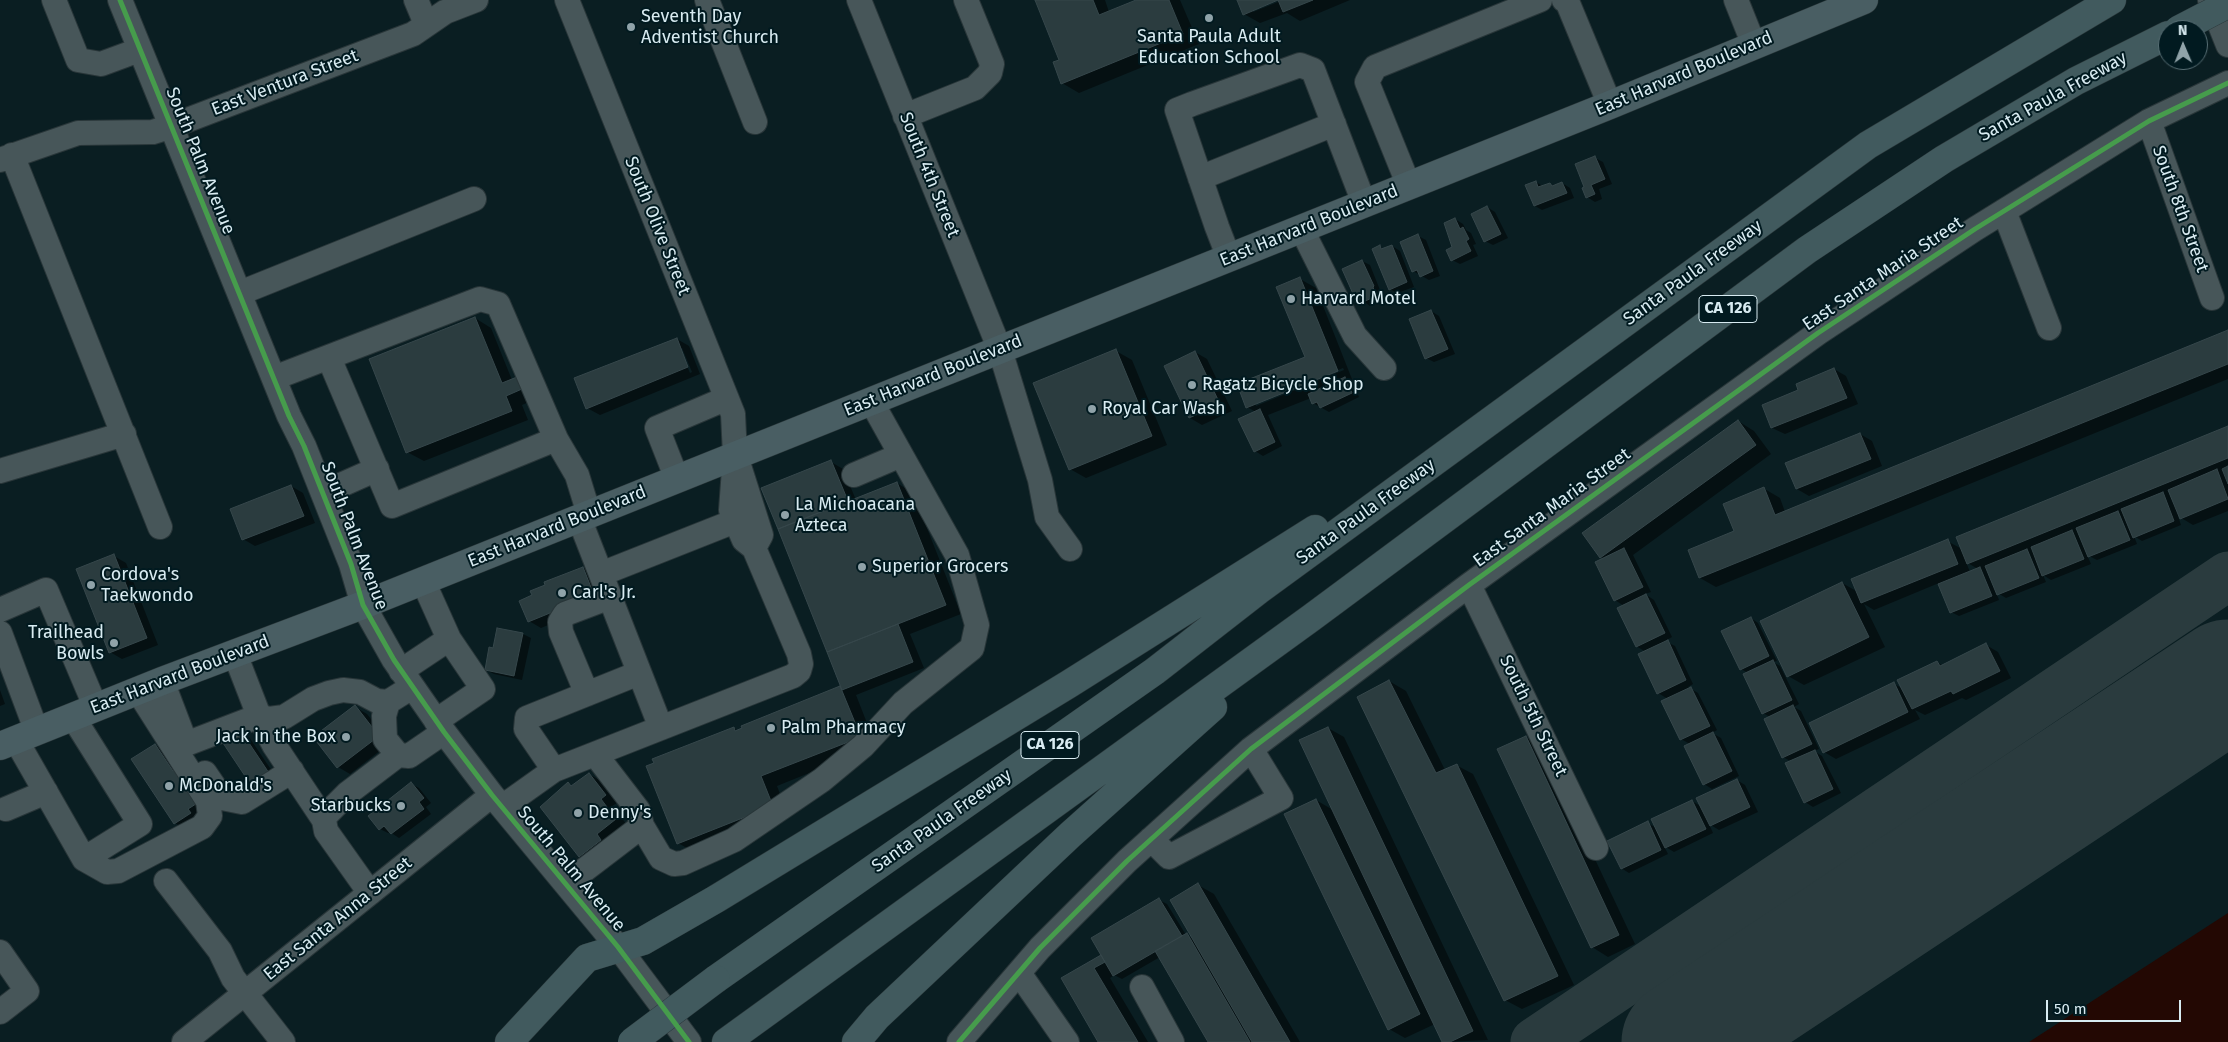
<!DOCTYPE html>
<html>
<head>
<meta charset="utf-8">
<style>
	body { margin:0 }
	#map { position:relative; width:2228px; height:1042px; overflow:hidden; background:#0a1e22; font-family:"Fira Sans",sans-serif }
	canvas { display:block }
	.north { position:absolute; left:2158px; top:20px; width:50px; height:50px; box-sizing:border-box; background:#011a20; border:1px solid #576e74; border-radius:50%; rotate:359deg; font-size:14px; font-weight:700; line-height:20px; text-align:center; color:#d8ebf1 }
	.north::after { content:''; display:block; margin:auto; width:18px; height:22px; background:#90a3a9; clip-path:polygon(50% 0,100% 100%,50% 72%,0 100%) }
	.scale { position:absolute; left:2046px; top:1000px; width:135px; height:22px; box-sizing:border-box; border:2px solid #d8ebf1; border-top:0; padding-left:6px; font-size:15px; line-height:18px; white-space:nowrap; color:#d8ebf1; -webkit-text-stroke:4px #011a20; paint-order:stroke }
</style>
</head>
<body>
<div id="map">
<canvas width="2228" height="1042"></canvas>
<div class="north">N</div>
<div class="scale">50 m</div>
</div>
<script>
const ctx = document.querySelector('canvas').getContext('2d');
ctx.lineJoin = 'round';
function fillPath(path, color) { ctx.fillStyle = color; ctx.fill(path, 'evenodd'); }
const poly = rows => new Path2D(rows.map(r => 'M' + r).join(''));
function trace(path, color, width, dash) { ctx.strokeStyle = color; ctx.lineWidth = width; ctx.lineCap = dash ? 'butt' : 'round'; ctx.setLineDash(dash || []); ctx.stroke(path); }
function drawText(font, color, halo, rows, align = 'center') {
  ctx.font = font + ' "Fira Sans",sans-serif'; ctx.lineWidth = 4; ctx.setLineDash([]); ctx.textBaseline = 'middle'; ctx.strokeStyle = halo; ctx.fillStyle = color; for (const [text, x, y, turn = 0] of rows) {
    ctx.save(); ctx.translate(x, y); ctx.rotate((+turn || 0) * Math.PI / 180); ctx.textAlign = isNaN(turn) ? turn : align; if (halo) ctx.strokeText(text, 0, 0); ctx.fillText(text, 0, 0); ctx.restore();
  }
}
fillPath(poly([
	[2228,913,2228,1042,2029,1042]
]), '#230803');
fillPath(poly([
	[1036,0,1105,0,1109,12,1139,0,1180,0,1199,44,1079,93,1062,83,1054,63,1061,60],
	[1238,0,1276,0,1253,9,1253,12,1283,0,1350,0,1300,21,1287,13,1260,23,1244,14],
	[1595,158,1603,162,1612,184,1599,189,1602,199,1595,202,1587,197,1586,187],
	[1536,182,1544,187,1562,183,1570,188,1574,198,1542,210,1535,206],
	[1487,207,1495,212,1508,238,1493,245,1485,241],
	[1455,219,1463,224,1466,230,1471,233,1476,244,1473,245,1478,256,1460,264,1452,260,1453,247,1448,236,1450,235],
	[1418,236,1426,240,1440,276,1429,280,1413,271],
	[1392,246,1400,251,1414,287,1397,293,1390,289,1380,247,1384,249],
	[1362,261,1370,265,1384,300,1370,306,1355,295],
	[1300,279,1316,288,1359,397,1329,412,1313,403,1311,398,1268,415,1282,446,1263,456,1255,451,1256,412,1247,407,1306,358],
	[1343,368,1344,370,1256,406,1256,403],
	[1431,311,1439,316,1455,354,1434,362,1426,358],
	[475,318,491,328,512,380,538,398,522,405,528,420,424,461,407,452],
	[2228,332,2228,379,1716,587,1700,578,1689,550,1736,532,1763,488,1780,498,1785,512],
	[677,339,689,346,700,374,600,415,587,408],
	[679,348,682,348,692,372,690,373],
	[1116,351,1132,360,1167,445,1086,478,1070,469],
	[1195,352,1207,359,1232,411,1202,425,1190,418,1166,366],
	[1834,369,1846,376,1858,404,1785,434,1772,428,1763,405,1800,390],
	[1738,421,1754,431,1771,454,1633,555,1651,592,1645,594,1654,600,1672,637,1665,641,1675,646,1693,684,1688,687,1698,693,1717,730,1712,733,1721,738,1739,776,1712,789,1704,784,1690,744,1681,739,1668,699,1658,693,1646,652,1636,646,1624,606,1615,600,1604,559,1601,557],
	[2228,428,2228,511,2193,525,2178,516,2181,525,2142,541,2134,536,2137,544,2097,560,2087,555,2091,564,2051,580,2043,575,2046,582,2006,598,1996,592,1999,600,1959,616,1951,612,1939,583,1874,610,1864,604,1885,647,1804,685,1788,676,1842,583,1858,592,1947,541,1962,549],
	[1966,562,1978,569,1970,572],
	[1860,434,1872,441,1882,466,1809,496,1797,489],
	[831,462,843,469,856,500,897,483,913,493,961,614,910,634,924,668,856,695,876,746,777,786,788,815,694,852,678,843,734,728,738,731,840,687,843,689,763,489],
	[291,486,303,493,315,523,255,546,243,539],
	[114,556,126,563,158,645,122,659,110,652],
	[583,568,595,575,606,601,541,628,529,621],
	[1751,618,1758,623,1777,661,1773,662,1780,666,1799,704,1794,707,1801,711,1819,749,1814,751,1822,756,1841,793,1813,807,1805,802,1792,762,1783,757,1770,717,1763,713,1748,673,1741,669],
	[523,634,531,638,522,680,494,674,486,670,494,650],
	[1986,645,1998,652,2011,678,1966,700,1962,698,1925,715,1915,710,1920,719,1836,759,1824,752,1894,684,1904,689,1937,662,1943,666],
	[1389,681,1406,691,1445,770,1456,765,1473,774,1574,985,1522,1009,1505,1000],
	[0,690,5,704,0,706],
	[355,707,367,714,390,743,350,774,338,767,315,738],
	[1328,728,1344,737,1488,1040,1444,1042,1435,1024,1405,1038,1389,1029,1316,800,1333,810],
	[241,733,249,737,276,777,225,744],
	[1526,737,1542,747,1635,944,1608,957,1592,947],
	[155,745,167,752,210,809,187,830,175,823],
	[589,774,601,781,617,803,612,806,628,826,591,863,579,856,568,784,573,786],
	[1737,780,1745,785,1758,812,1719,830,1709,824,1713,833,1674,852,1664,846,1668,854,1629,873,1621,868,1647,823,1657,828,1692,801,1702,807],
	[411,784,419,788,431,803,426,807,431,814,399,838,390,832,388,833,380,829],
	[1198,885,1214,894,1300,1042,1210,1042,1160,957,1122,979,1114,975,1110,978,1148,1042,1100,1042,1062,979,1103,955,1159,900,1167,904,1186,935,1194,939]
]), '#0007');
trace(poly([
	[1535,1042,2228,576]
]), '#2a3b3e', 49);
trace(poly([
	[1682,1042,2228,680]
]), '#2a3b3e', 121);
const building = poly([
	[1035,0,1093,0,1099,15,1136,0,1169,0,1183,34,1061,84,1053,62,1059,60,1035,0],
	[1237,0,1313,0,1283,12,1278,0,1243,15,1237,0],
	[1595,156,1605,179,1591,185,1595,194,1586,198,1582,188,1584,187,1575,164,1595,156],
	[1536,181,1538,187,1550,183,1552,186,1562,182,1567,193,1534,206,1525,185,1536,181],
	[1487,206,1501,234,1484,242,1471,214,1487,206],
	[1455,218,1460,229,1463,227,1469,239,1466,241,1471,251,1451,261,1446,250,1452,247,1444,223,1455,218],
	[1418,234,1433,271,1420,277,1417,270,1412,272,1400,242,1418,234],
	[1380,245,1381,249,1392,245,1407,282,1389,290,1372,249,1380,245],
	[1362,260,1374,286,1373,287,1376,296,1361,303,1357,294,1354,296,1342,269,1362,260],
	[1300,277,1338,371,1246,408,1237,384,1305,357,1276,287,1300,277],
	[1431,310,1448,349,1425,359,1409,319,1431,310],
	[475,317,502,383,517,377,522,389,506,396,512,411,406,453,369,359,475,317],
	[2228,330,2228,364,1699,578,1688,550,1734,531,1723,504,1764,487,1775,515,2228,330],
	[677,338,688,367,586,409,574,378,677,338],
	[1116,349,1152,436,1069,470,1033,383,1116,349],
	[1195,351,1220,404,1189,418,1164,366,1195,351],
	[1834,368,1847,398,1771,428,1762,405,1798,390,1796,384,1834,368],
	[1345,377,1352,393,1320,408,1317,402,1312,404,1308,394,1345,377],
	[1260,409,1275,442,1254,452,1238,419,1260,409],
	[1738,420,1756,445,1600,558,1582,533,1738,420],
	[2228,426,2228,458,1967,564,1956,537,2228,426],
	[1860,433,1871,459,1796,489,1785,463,1860,433],
	[831,460,848,501,778,529,761,488,831,460],
	[2228,466,2228,484,2222,469,2228,466],
	[2217,469,2228,499,2180,519,2168,490,2217,469],
	[897,482,946,605,827,652,778,529,897,482],
	[291,485,304,516,242,540,230,509,291,485],
	[2163,492,2174,521,2133,538,2121,509,2163,492],
	[2118,511,2130,540,2088,557,2076,528,2118,511],
	[2072,530,2084,559,2042,576,2031,547,2072,530],
	[1948,539,1958,564,1861,603,1851,579,1948,539],
	[1624,548,1643,587,1614,601,1595,562,1624,548],
	[2027,549,2039,578,1997,595,1985,566,2027,549],
	[114,554,147,638,109,653,76,569,114,554],
	[583,567,594,595,528,622,519,601,532,595,530,591,545,585,544,582,583,567],
	[1980,567,1992,596,1950,613,1938,584,1980,567],
	[1842,582,1869,637,1787,677,1760,621,1842,582],
	[1646,594,1665,633,1636,647,1617,608,1646,594],
	[1751,617,1769,656,1740,670,1721,631,1751,617],
	[898,624,913,662,842,690,827,652,898,624],
	[497,628,523,633,514,676,485,670,489,647,493,648,497,628],
	[1668,640,1686,680,1657,694,1638,654,1668,640],
	[1986,643,2000,671,1953,694,1951,691,1912,709,1897,680,1937,661,1940,666,1986,643],
	[1773,660,1792,700,1762,714,1743,674,1773,660],
	[1389,680,1436,773,1457,764,1558,976,1504,1001,1357,697,1389,680],
	[1894,682,1908,712,1823,753,1809,723,1894,682],
	[840,686,861,737,761,776,773,806,677,844,646,766,654,763,652,759,734,727,735,731,742,728,741,726,840,686],
	[1691,687,1710,726,1680,740,1661,701,1691,687],
	[355,705,379,736,337,768,313,737,355,705],
	[1793,705,1812,744,1782,758,1764,719,1793,705],
	[1328,727,1473,1031,1450,1042,1442,1042,1299,740,1328,727],
	[241,731,269,773,251,785,223,743,241,731],
	[1713,732,1732,771,1703,785,1684,746,1713,732],
	[1526,736,1619,935,1591,948,1497,749,1526,736],
	[155,744,173,771,177,768,199,802,188,809,191,813,174,824,131,759,155,744],
	[1815,750,1833,789,1804,803,1785,763,1815,750],
	[589,773,606,795,601,799,616,819,597,834,601,840,579,857,540,807,568,782,571,786,589,773],
	[1737,779,1750,807,1710,826,1696,798,1737,779],
	[411,782,424,798,419,802,424,809,391,834,384,826,379,830,368,816,411,782],
	[1316,799,1420,1014,1388,1030,1284,814,1316,799],
	[1692,800,1706,829,1665,848,1651,819,1692,800],
	[1648,821,1661,850,1621,869,1607,841,1648,821],
	[1198,883,1290,1042,1252,1042,1170,900,1198,883],
	[1159,898,1182,936,1113,976,1091,938,1159,898],
	[1187,933,1250,1042,1208,1042,1155,951,1187,933],
	[1101,955,1105,962,1094,968,1138,1042,1098,1042,1061,978,1101,955]
]);
fillPath(building, '#2b3c3f');
trace(building, '#36474b', 1);
const minor = poly([
	[54,0,78,60,101,64,139,50],
	[120,0,289,416,304,446,351,564,363,605,394,660,444,732,492,795,618,947,689,1042],
	[416,0,426,24],
	[707,0,755,122],
	[859,0,1000,350,1040,480,1047,517,1070,549],
	[1564,0,1567,1,1610,105],
	[1736,0,1754,45],
	[2210,0,2228,45],
	[905,116,975,88,990,73,992,64,966,0],
	[2149,121,2212,298],
	[12,155,160,527],
	[0,160,78,133,153,132,172,126,413,34,445,12,476,0],
	[1200,178,1334,124],
	[1409,186,1367,82,1375,67,1540,0],
	[2004,211,2049,328],
	[1301,228,1355,336,1384,368],
	[1229,258,1217,227,1177,110,1192,104,1300,65,1313,70,1364,203],
	[240,293,474,199],
	[329,358,392,506,556,439],
	[274,378,480,299,498,304,556,439,577,475,589,514],
	[740,469,761,535,754,548],
	[0,471,124,434],
	[854,475,901,455],
	[677,479,657,428,725,399],
	[323,493,377,469],
	[579,518,661,728],
	[601,574,735,521],
	[423,581,449,639,483,689,436,721],
	[1469,585,1596,848],
	[0,610,46,590,96,708],
	[0,633,37,732],
	[235,654,259,716,269,719,284,717,313,699,329,693,343,690,360,692,377,701,388,702,412,687],
	[401,671,449,639],
	[162,681,186,744,259,716,274,745,324,820],
	[587,694,561,632,560,622,565,614,610,597],
	[388,702,384,716,385,739,398,755],
	[16,740,84,859,140,824,73,717],
	[595,754,638,810,642,826,661,858,674,864,683,863,734,840,822,780,863,746,903,703,972,648,977,625,957,555,871,401],
	[554,770,526,729,527,718,639,673],
	[205,773,222,798,242,802,292,771],
	[502,807,554,770,793,676,799,671,801,664,799,654,754,548,744,540,731,510,735,455,733,414,567,0],
	[6,809,46,792],
	[1151,839,1169,857,1281,798,1251,749],
	[84,859,107,872,118,871,202,827,210,816,208,801,138,691],
	[166,881,220,951,233,978,283,1042],
	[566,884,642,826],
	[370,893,326,831,324,820,327,814,348,793,398,755,409,756,444,732],
	[0,952,27,991,0,1012],
	[1019,973,1067,1042],
	[1142,987,1172,1042],
	[184,1042,492,795],
	[959,1042,1040,948,1127,861,1251,749,1469,585,1818,333,1975,229,2149,121,2228,83]
]);
const major = poly([
	[0,746,162,681,363,605,1610,105,1864,0]
]);
const highway = poly([
	[716,979,1155,671,1259,590,1868,145,2112,0],
	[509,1042,587,958,643,941,716,899,1069,684,1315,529],
	[726,1042,1311,618,1807,250,1944,159,2076,81,2168,35],
	[856,1042,877,1017,1070,835,1213,707]
]);
trace(minor, '#293639', 26);
trace(major, '#293639', 29);
trace(highway, '#293639', 29);
trace(minor, '#475659', 24);
trace(major, '#495e63', 28);
trace(highway, '#415a5e', 28);
const highwayBridge = poly([
	[2178,30,2228,4],
	[632,1042,716,979]
]);
trace(highwayBridge, '#293639', 29, []);
trace(highwayBridge, '#415a5e', 28);
trace(poly([
	[120,0,289,416,304,446,351,564,363,605,394,660,444,732,492,795,618,947,689,1042],
	[959,1042,1040,948,1127,861,1251,749,1469,585,1818,333,1975,229,2149,121,2228,83]
]), '#469c4c', 5);
for (const [x, y, r, color] of [
	[1209,18,5,"#90a3a9"],
	[631,27,5,"#90a3a9"],
	[1291,299,5,"#90a3a9"],
	[1192,385,5,"#90a3a9"],
	[1092,409,5,"#90a3a9"],
	[785,515,5,"#90a3a9"],
	[862,567,5,"#90a3a9"],
	[91,585,5,"#90a3a9"],
	[562,593,5,"#90a3a9"],
	[114,643,5,"#90a3a9"],
	[771,728,5,"#90a3a9"],
	[346,737,5,"#90a3a9"],
	[169,786,5,"#90a3a9"],
	[401,806,5,"#90a3a9"],
	[578,813,5,"#90a3a9"]
]) { const dot = new Path2D(); dot.arc(x, y, r, 0, 2 * Math.PI); ctx.fillStyle = color; ctx.fill(dot); trace(dot, '#011a20', 2); }
for (const [x, y, w] of [
	[1728,309,58],
	[1050,745,58]
]) { const box = new Path2D(); box.roundRect(x - w / 2, y - 13.5, w, 27, 4); ctx.fillStyle = '#011a20'; ctx.fill(box); trace(box, '#d8ebf1', 1); }
drawText('bold 16px', '#d8ebf1', null, [
	["CA 126",1728,309],
	["CA 126",1050,745]
]);
drawText('18px', '#d8ebf1', '#011a20', [
	["Seventh Day",641,17],
	["Adventist Church",641,38],
	["Santa Paula Adult",1209,37,"center"],
	["Education School",1209,58,"center"],
	["Harvard Motel",1301,299],
	["Ragatz Bicycle Shop",1202,385],
	["Royal Car Wash",1102,409],
	["La Michoacana",795,505],
	["Azteca",795,526],
	["Superior Grocers",872,567],
	["Cordova's",101,575],
	["Taekwondo",101,596],
	["Carl's Jr.",572,593],
	["Trailhead",104,633,"right"],
	["Bowls",104,654,"right"],
	["Palm Pharmacy",781,728],
	["Jack in the Box",336,737,"right"],
	["McDonald's",179,786],
	["Starbucks",391,806,"right"],
	["Denny's",588,813]
], 'left');
drawText('18px', '#d8ebf1', '#011a20', [
	["East Harvard Boulevard",1684,74,-23],
	["East Ventura Street",285,83,-21],
	["Santa Paula Freeway",2053,97,-29],
	["South Palm Avenue",200,161,68],
	["South 4th Street",929,175,68],
	["South 8th Street",2180,209,70],
	["South Olive Street",657,226,68],
	["East Harvard Boulevard",1309,226,-22],
	["Santa Paula Freeway",1693,273,-36],
	["East Santa Maria Street",1883,274,-34],
	["East Harvard Boulevard",933,376,-22],
	["East Santa Maria Street",1552,508,-36],
	["Santa Paula Freeway",1366,512,-36],
	["East Harvard Boulevard",557,527,-22],
	["South Palm Avenue",354,536,69],
	["East Harvard Boulevard",180,675,-21],
	["South 5th Street",1533,716,64],
	["Santa Paula Freeway",942,821,-35],
	["South Palm Avenue",571,869,50],
	["East Santa Anna Street",338,919,-39]
]);
</script>
</body>
</html>
